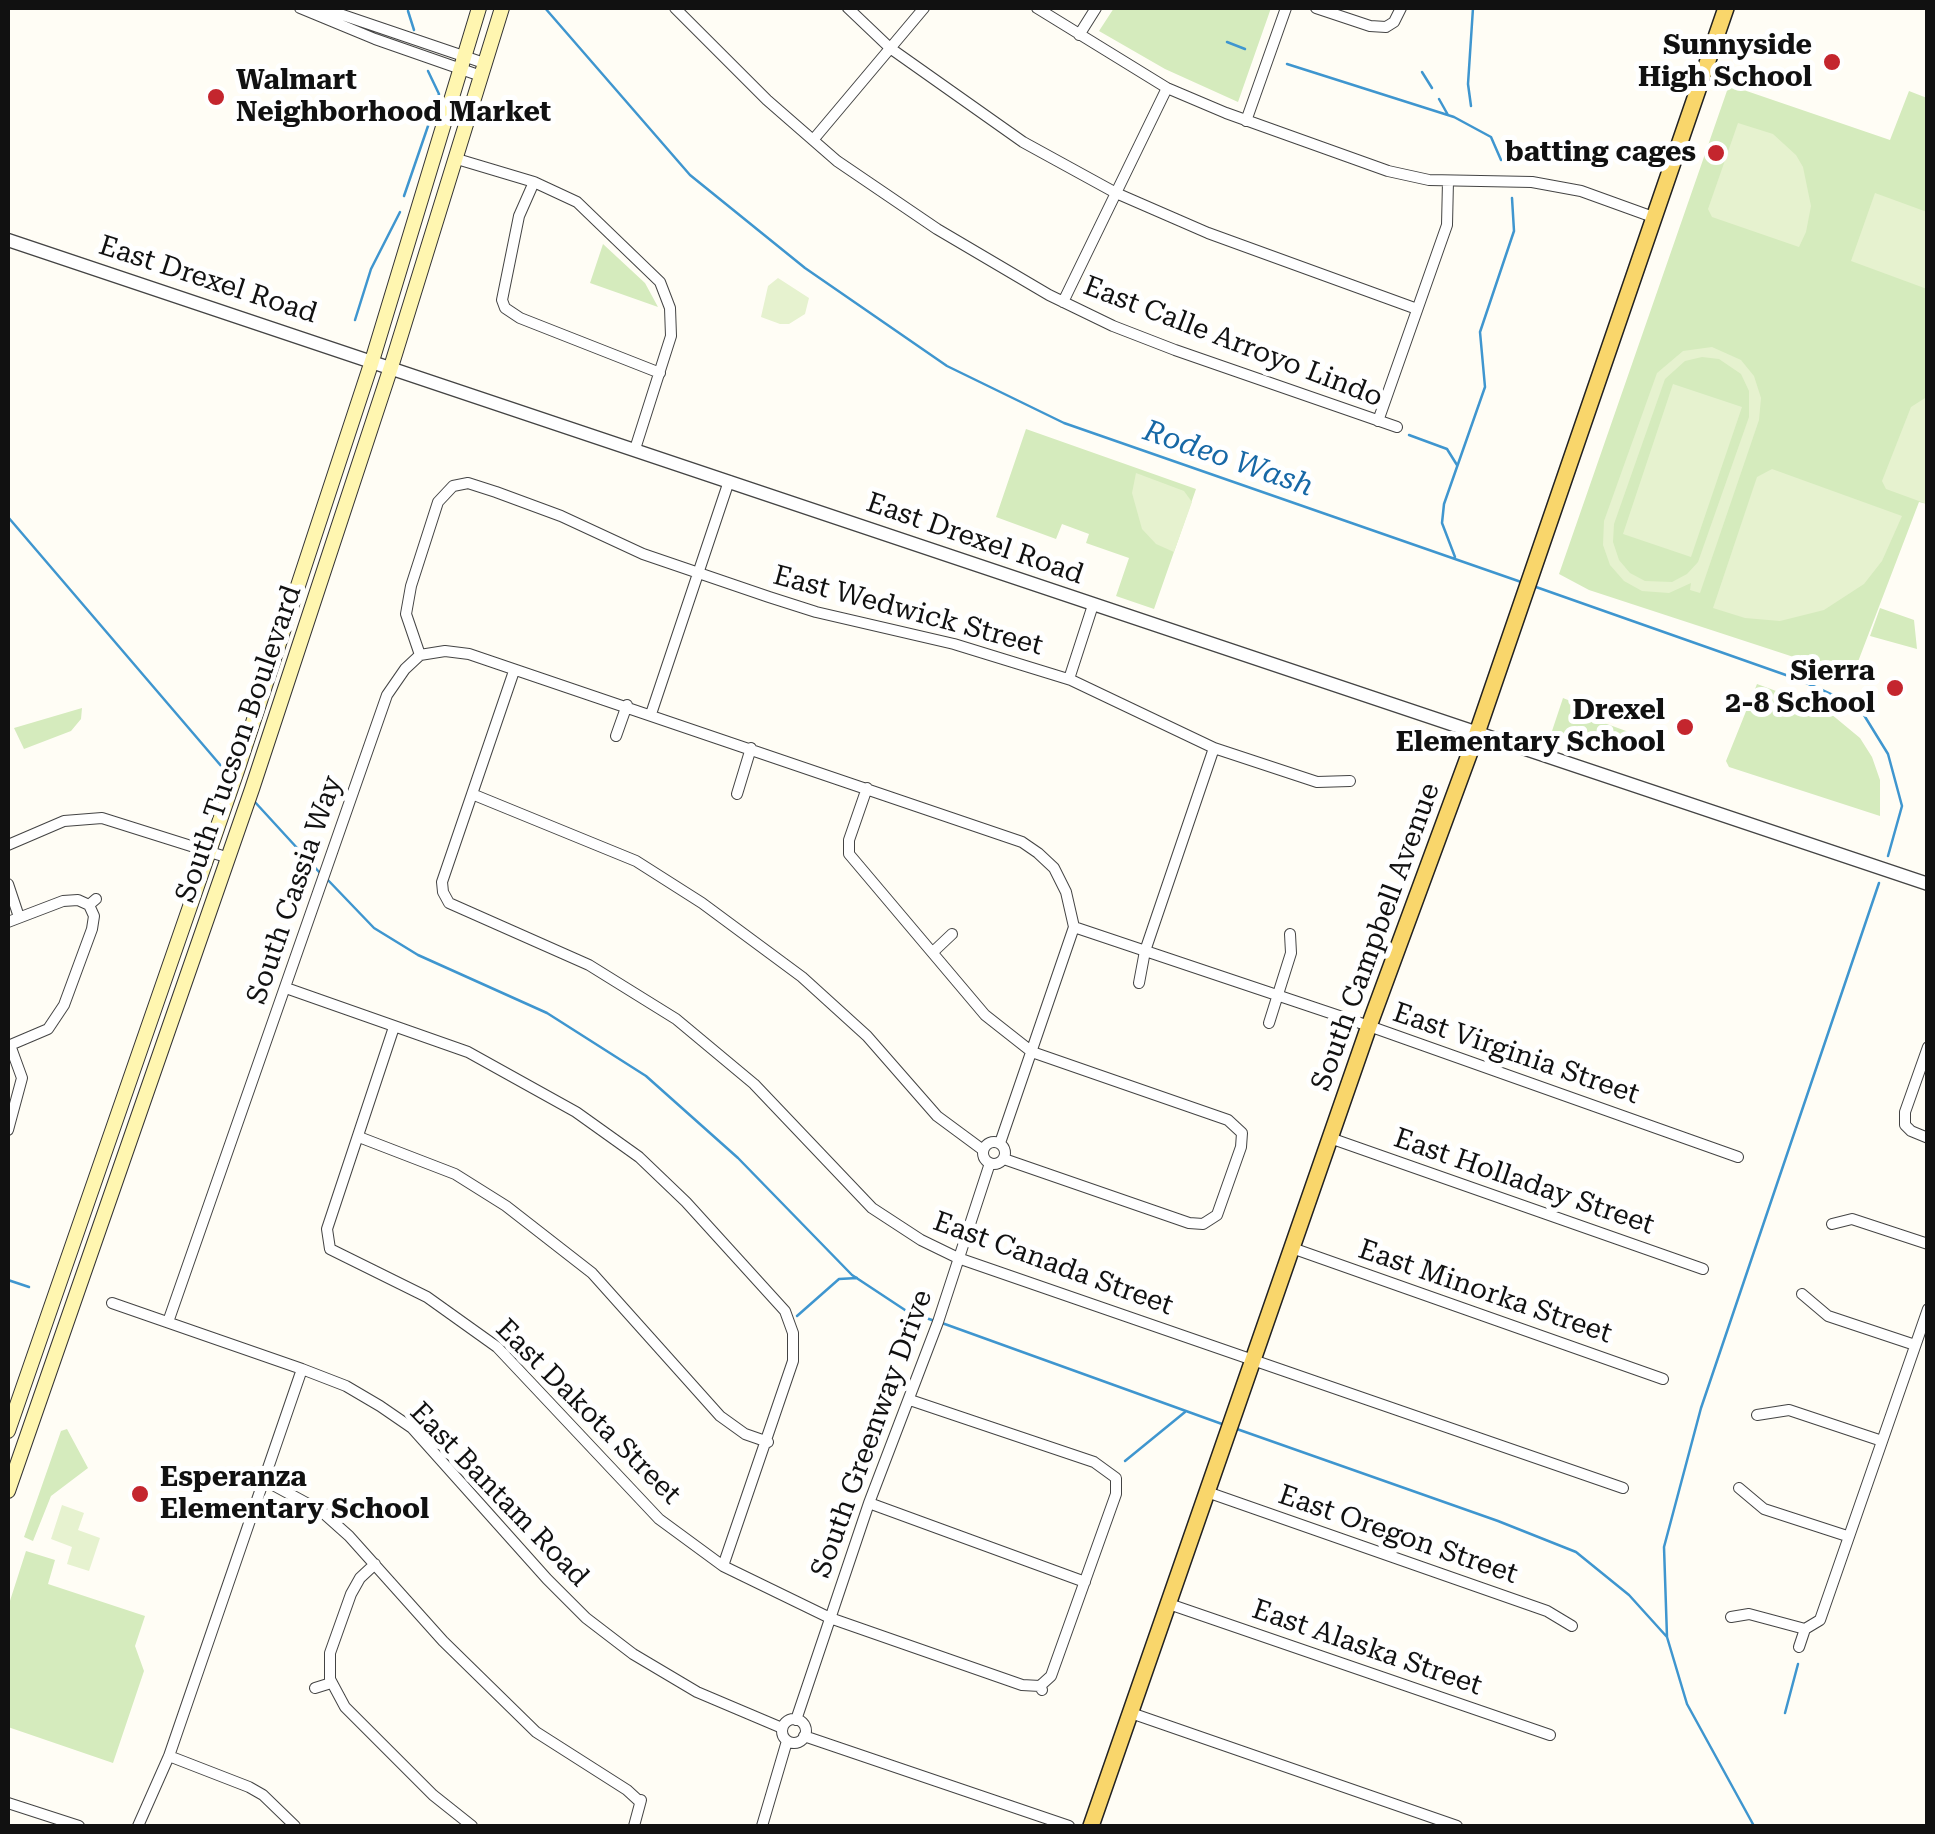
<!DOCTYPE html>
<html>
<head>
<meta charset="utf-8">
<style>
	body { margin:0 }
	#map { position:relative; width:1935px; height:1834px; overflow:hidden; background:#fffdf5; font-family:"Roboto Serif",serif }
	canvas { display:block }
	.frame { position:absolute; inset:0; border:10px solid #111; pointer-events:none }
</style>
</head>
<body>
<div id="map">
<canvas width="1935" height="1834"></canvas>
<div class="frame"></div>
</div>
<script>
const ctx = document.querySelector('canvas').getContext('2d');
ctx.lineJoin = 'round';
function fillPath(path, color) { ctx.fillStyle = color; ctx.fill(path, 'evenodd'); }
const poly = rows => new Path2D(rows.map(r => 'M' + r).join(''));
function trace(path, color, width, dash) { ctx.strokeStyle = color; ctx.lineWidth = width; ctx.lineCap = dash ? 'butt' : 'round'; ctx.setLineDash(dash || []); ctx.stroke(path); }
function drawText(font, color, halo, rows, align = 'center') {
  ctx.font = font + ' "Roboto Serif",serif'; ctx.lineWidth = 10; ctx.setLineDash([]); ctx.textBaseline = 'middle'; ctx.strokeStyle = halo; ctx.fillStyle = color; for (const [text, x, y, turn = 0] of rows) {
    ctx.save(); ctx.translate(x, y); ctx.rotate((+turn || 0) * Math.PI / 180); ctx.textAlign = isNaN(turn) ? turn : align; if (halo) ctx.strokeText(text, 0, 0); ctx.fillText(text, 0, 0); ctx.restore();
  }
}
fillPath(poly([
	[1114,8,1271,8,1238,102,1165,69,1099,31],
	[1729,85,1890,140,1909,91,1927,98,1927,504,1919,502,1851,680,1812,663,1589,590,1559,574],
	[603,244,645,283,658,307,590,283],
	[1026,429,1196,489,1154,609,1116,596,1129,558,1086,543,1089,534,1062,524,1056,539,996,517],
	[1880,608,1914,620,1917,649,1870,636],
	[1757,684,1825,709,1860,738,1872,757,1880,780,1880,816,1729,767,1726,761],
	[1563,698,1588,708,1585,716,1637,735,1629,756,1552,731],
	[82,708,81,719,71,731,24,749,14,728],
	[67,1429,88,1468,51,1496,33,1541,24,1537,61,1431],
	[26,1551,55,1560,48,1584,145,1616,135,1646,144,1671,113,1763,8,1727,8,1607]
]), '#d5ebbd');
fillPath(poly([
	[1738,123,1773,134,1796,155,1803,167,1811,206,1806,232,1799,247,1712,217,1708,209],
	[1875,193,1927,212,1927,289,1851,261],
	[778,278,809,298,805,314,789,324,780,324,761,317,768,286],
	[1712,347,1741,360,1754,376,1761,398,1759,420,1700,593,1690,590,1691,583,1669,593,1642,591,1624,581,1610,565,1603,545,1604,521,1657,373,1683,351],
	[1702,357,1719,359,1741,374,1749,391,1749,417,1698,562,1687,574,1672,582,1645,581,1630,573,1619,560,1613,542,1614,524,1665,379,1685,361],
	[1673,384,1742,407,1691,557,1623,534],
	[1925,398,1928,399,1927,504,1886,489,1882,481,1911,407],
	[1772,469,1902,516,1882,561,1864,584,1824,610,1780,621,1745,618,1713,608,1757,477],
	[1136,473,1184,491,1192,502,1174,552,1156,544,1142,529,1132,493],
	[62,1505,84,1513,78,1530,100,1538,89,1571,67,1564,72,1547,51,1539]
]), '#e6f2cf');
trace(poly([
	[545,8,690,175,805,268,947,366,1064,423,1524,583],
	[408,11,414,30],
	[1227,42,1245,49],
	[1287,64,1454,117,1491,137,1501,160],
	[1422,72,1432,88],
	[1439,99,1448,115],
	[1471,106,1468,84,1473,8],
	[404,196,439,94,428,71],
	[355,320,371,269,400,212],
	[1409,435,1447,449,1457,465],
	[8,517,228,774],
	[1455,557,1442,523,1444,504,1485,387,1480,332,1514,231,1512,198],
	[1536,587,1800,680,1859,707,1888,754,1902,806,1888,856],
	[254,801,320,873],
	[326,878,374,928,418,955,547,1013,646,1076,738,1158,852,1275,908,1312,935,1321],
	[8,1280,29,1287],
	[797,1316,839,1279,857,1278],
	[942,1323,1222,1424],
	[1234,1428,1498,1521,1576,1552,1629,1595,1667,1637],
	[1125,1461,1185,1412],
	[1785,1713,1798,1664],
	[1754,1826,1687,1704,1667,1637,1664,1547,1701,1408,1879,883]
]), '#3f96cf', 2.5);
const minor = poly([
	[300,8,375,39,481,76],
	[322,8,484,63],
	[675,8,767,100,837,161,937,229,1049,295,1113,326,1175,350,1397,427],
	[848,8,890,48,1023,142,1116,193,1208,233,1417,309],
	[1037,8,1167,88,1226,113,1388,171,1429,180,1532,182,1581,191,1653,217],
	[1316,8,1370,26,1386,27],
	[1386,27,1394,22,1401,8],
	[1079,35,1096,8],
	[1246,121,1286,8],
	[813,140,924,8],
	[457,159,534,182,577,202,660,282,670,308,671,336,635,449],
	[1063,302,1167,88],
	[505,308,520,318,660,373],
	[505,308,502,300,519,216,534,182],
	[1378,421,1447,225,1448,181],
	[420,655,445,651,469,654,1022,842,1038,853,1054,868,1066,892,1074,927,1000,1143],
	[514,671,442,882,443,892,449,903,589,965,676,1019,754,1084,872,1208,921,1240,958,1258,1623,1488],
	[1069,679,1093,605],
	[651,714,729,481],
	[616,736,627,705],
	[867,788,849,840,849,854,985,1015,1032,1052,1228,1120,1242,1133,1241,1147,1217,1215,1203,1224,1189,1223,1004,1159],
	[472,794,636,861,702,903,802,977,867,1036,937,1116,983,1150],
	[737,794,751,748],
	[8,845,64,821,102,818,229,858],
	[8,884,19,917],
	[8,922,63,901,78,900,89,905,96,899],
	[1074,927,1369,1026,1738,1157],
	[933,952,952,934],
	[1139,983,1145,951,1214,748],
	[286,988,468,1052,576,1112,639,1157,686,1202,785,1311,793,1333,793,1361,723,1566],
	[1269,1023,1291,953,1290,934],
	[394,1027,327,1229,330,1249,427,1297,497,1347,659,1519,723,1566,830,1618,1022,1685,1040,1686],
	[8,1046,48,1029,64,1005,92,929,94,916,89,905],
	[1905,1125,1905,1112,1928,1047],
	[1905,1125,1911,1131,1928,1138],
	[8,1130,22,1078,10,1045],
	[359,1137,455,1174,506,1206,592,1273,720,1416,745,1434,768,1442],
	[1330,1138,1703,1269],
	'983 1153a11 11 0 1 1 22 0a11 11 0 1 1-22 0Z',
	[1832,1224,1852,1219,1928,1244],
	[1292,1248,1663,1379],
	[1802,1294,1828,1316,1915,1345],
	[112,1303,302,1369,346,1386,380,1406,412,1428,547,1579,586,1618,633,1654,697,1692,782,1728],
	[168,1322,387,695,405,669,420,655,406,614,411,586,438,502,453,486,468,483,496,492,561,516,643,554,769,597,816,612,954,644,1071,680,1214,748,1317,782,1350,781],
	[910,1400,1094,1462,1116,1478,1116,1494,1051,1676,1040,1686,1042,1690],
	[1757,1415,1789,1410,1882,1441],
	[264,1480,321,1511,349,1536,443,1641,536,1732,627,1790,639,1801],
	[1739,1488,1764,1509,1847,1536],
	[1207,1492,1547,1611,1572,1626],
	[869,1503,1085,1582],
	[375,1564,360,1578,351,1594,330,1653,330,1679,345,1707,433,1795,472,1826],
	[1169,1604,1550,1735],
	[1731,1617,1749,1614,1805,1629],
	[1805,1629,1820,1620,1928,1309],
	[1799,1647,1805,1629],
	[315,1688,331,1683],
	[1131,1713,1457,1826],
	'782 1731a12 12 0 1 1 24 0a12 12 0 1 1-24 0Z',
	[796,1720,869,1503,938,1322,990,1163],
	[804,1736,1069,1826],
	[169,1756,249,1787,263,1795,295,1826],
	[8,1803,79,1826],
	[138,1826,169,1756,302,1369],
	[634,1826,641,1800],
	[762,1826,787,1741]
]);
const tertiary = poly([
	[8,240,1928,884]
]);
const secondary = poly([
	[8,1431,237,771,372,361,479,8],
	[8,1491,252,789,391,367,502,8]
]);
const primary = poly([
	[1091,1826,1369,1026,1477,733,1726,8]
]);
trace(minor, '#444', 12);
trace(tertiary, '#444', 15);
trace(secondary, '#333', 16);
trace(primary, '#222', 18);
trace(minor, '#fff', 10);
trace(tertiary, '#fff', 12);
trace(secondary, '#fff6b0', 14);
trace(primary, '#f9d66b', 15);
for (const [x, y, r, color] of [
	[1832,62,10,"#c4262e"],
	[216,97,10,"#c4262e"],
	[1716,153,10,"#c4262e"],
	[1895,688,10,"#c4262e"],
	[1685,727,10,"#c4262e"],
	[140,1494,10,"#c4262e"]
]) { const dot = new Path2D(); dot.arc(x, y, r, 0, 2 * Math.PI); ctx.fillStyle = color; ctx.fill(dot); trace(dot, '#fff', 4); }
drawText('bold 28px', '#111', '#fff', [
	["Sunnyside",1812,46],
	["High School",1812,78],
	["Walmart",236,81,"left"],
	["Neighborhood Market",236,113,"left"],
	["batting cages",1696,153],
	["Sierra",1875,672],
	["2-8 School",1875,704],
	["Drexel",1665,711],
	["Elementary School",1665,743],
	["Esperanza",160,1478,"left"],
	["Elementary School",160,1510,"left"]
], 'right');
drawText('28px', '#111', '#fff', [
	["East Drexel Road",208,280,18],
	["East Calle Arroyo Lindo",1233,342,21],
	["East Drexel Road",975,539,19],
	["East Wedwick Street",908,611,15],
	["South Tucson Boulevard",239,744,-71],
	["South Cassia Way",295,890,-71],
	["South Campbell Avenue",1376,937,-70],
	["East Virginia Street",1516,1054,19],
	["East Holladay Street",1524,1182,19],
	["East Canada Street",1053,1264,20],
	["East Minorka Street",1485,1292,19],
	["East Dakota Street",588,1412,45],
	["South Greenway Drive",872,1434,-70],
	["East Bantam Road",499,1495,46],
	["East Oregon Street",1398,1535,19],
	["East Alaska Street",1367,1648,19]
]);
drawText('italic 30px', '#1768a6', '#fff', [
	["Rodeo Wash",1228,459,19]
]);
</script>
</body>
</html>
